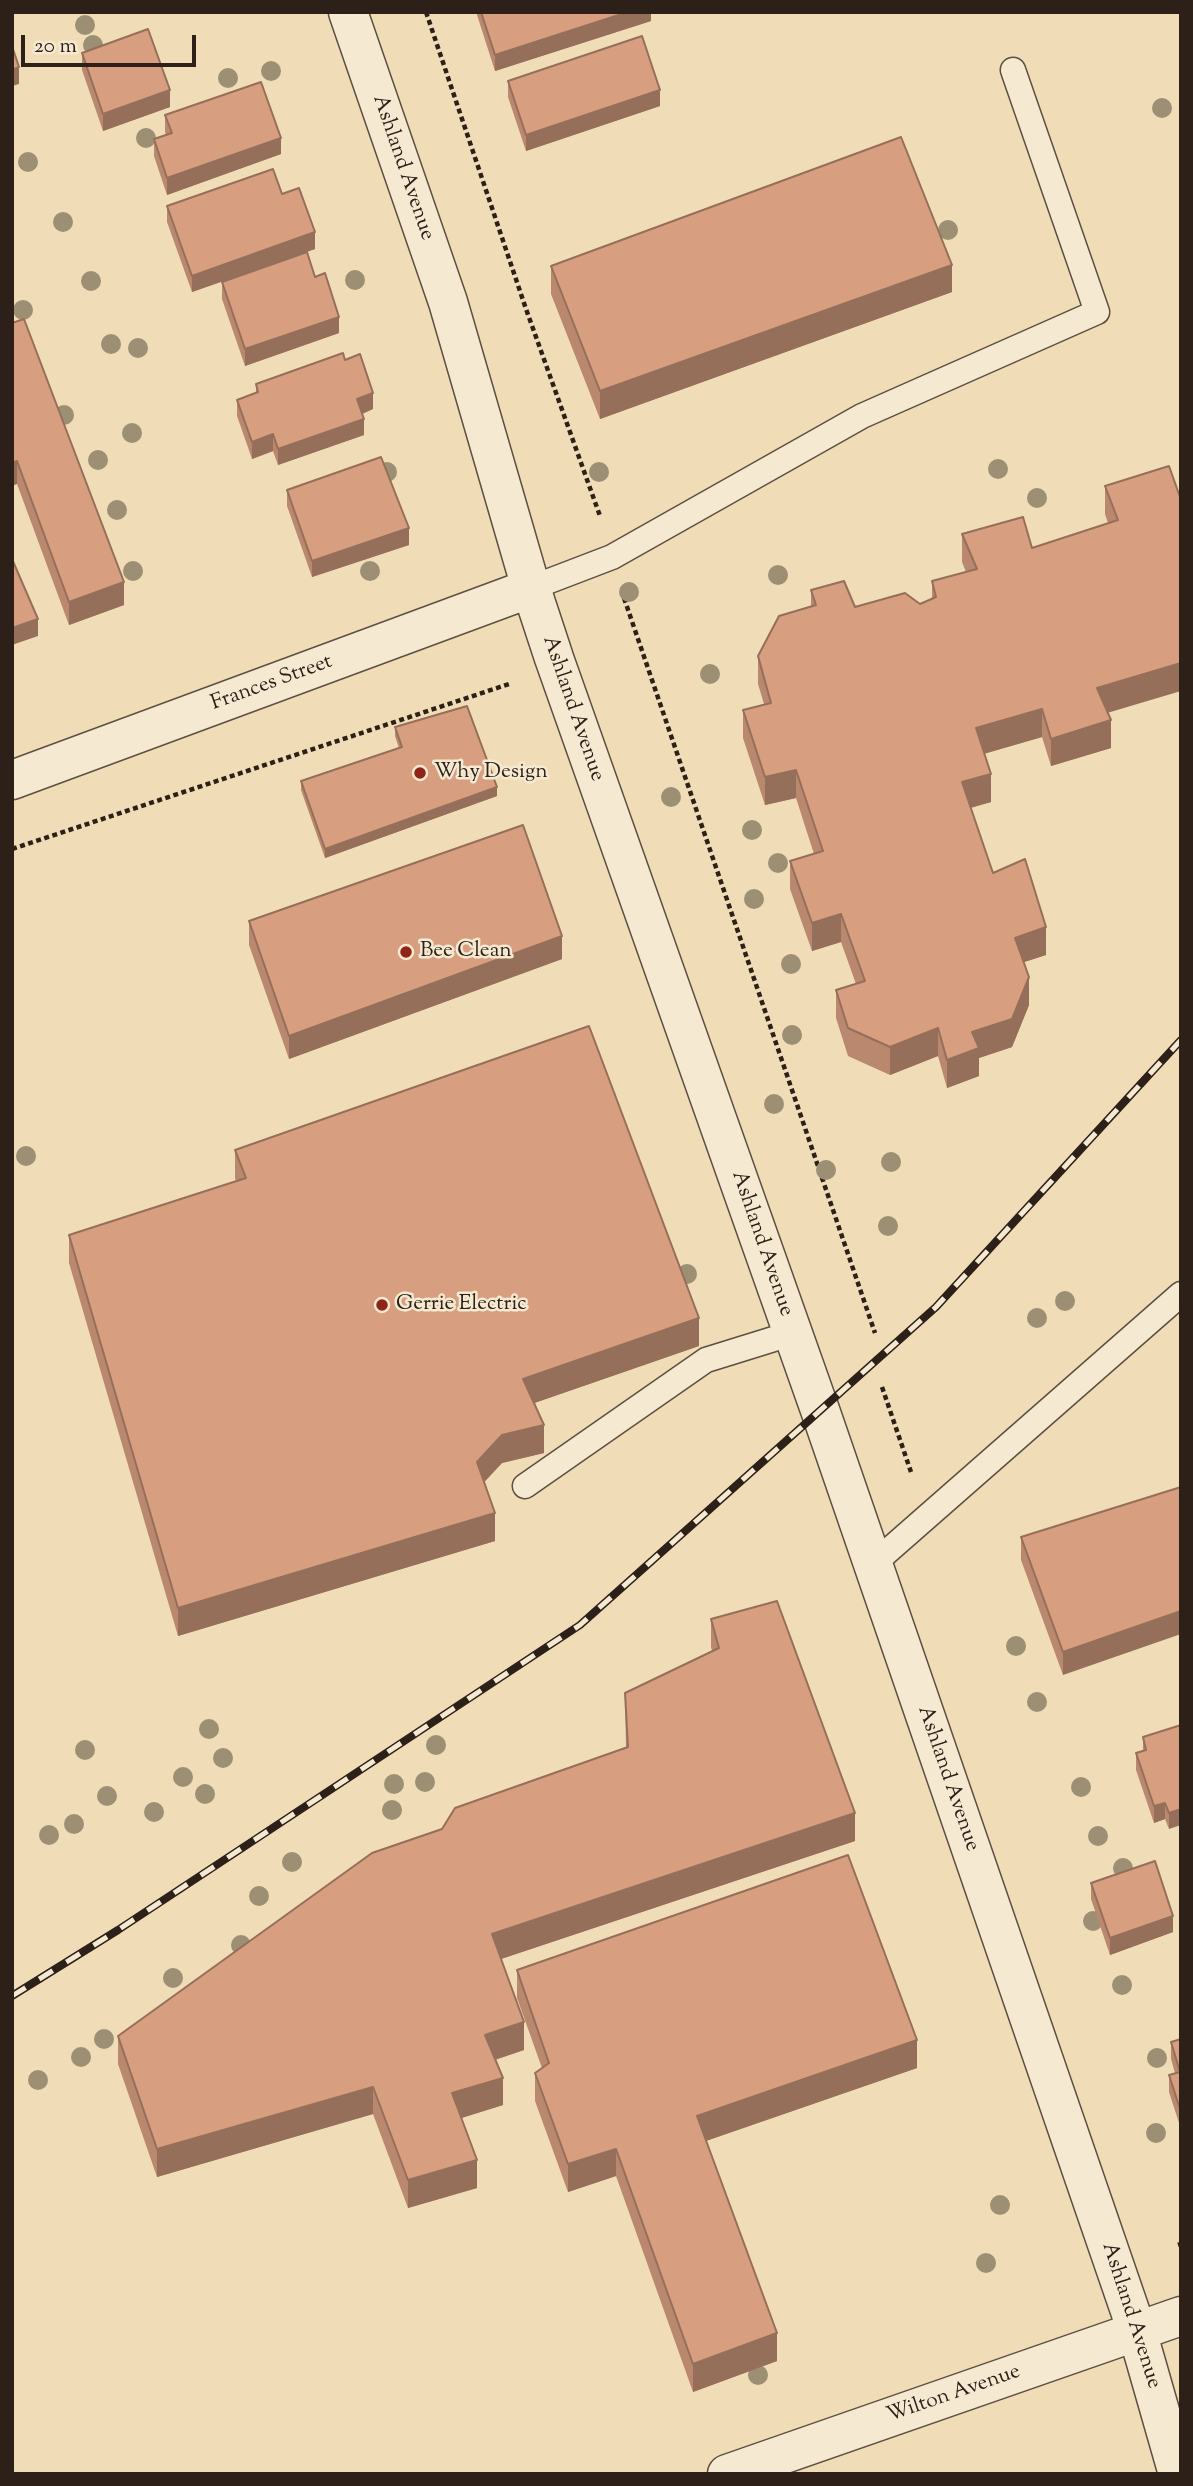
<!DOCTYPE html>
<html>
<head>
<meta charset="utf-8">
<style>
	body { margin:0 }
	#map { position:relative; width:1193px; height:2486px; overflow:hidden; background:#f0ddb8; font-family:"Sorts Mill Goudy",serif }
	canvas { display:block }
	.frame { position:absolute; inset:0; border:14px solid #2c2019; pointer-events:none }
	.scale { position:absolute; left:21px; top:35px; width:175px; height:32px; box-sizing:border-box; border:4px solid #2c2019; border-top:0; padding-left:9px; font-size:21px; line-height:24px; white-space:nowrap; color:#2c2019; -webkit-text-stroke:5px #f5e9d1; paint-order:stroke }
</style>
</head>
<body>
<div id="map">
<canvas width="1193" height="2486"></canvas>
<div class="frame"></div>
<div class="scale">20 m</div>
</div>
<script>
const ctx = document.querySelector('canvas').getContext('2d');
ctx.lineJoin = 'round';
const poly = rows => new Path2D(rows.map(r => 'M' + r).join(''));
function trace(path, color, width, dash) { ctx.strokeStyle = color; ctx.lineWidth = width; ctx.lineCap = dash ? 'butt' : 'round'; ctx.setLineDash(dash || []); ctx.stroke(path); }
function fillPath(path, color) { ctx.fillStyle = color; ctx.fill(path, 'evenodd'); }
function drawText(font, color, halo, rows, align = 'center') {
  ctx.font = font + ' "Sorts Mill Goudy",serif'; ctx.lineWidth = 5; ctx.setLineDash([]); ctx.textBaseline = 'middle'; ctx.strokeStyle = halo; ctx.fillStyle = color; for (const [text, x, y, turn = 0] of rows) {
    ctx.save(); ctx.translate(x, y); ctx.rotate((+turn || 0) * Math.PI / 180); ctx.textAlign = isNaN(turn) ? turn : align; if (halo) ctx.strokeText(text, 0, 0); ctx.fillText(text, 0, 0); ctx.restore();
  }
}
const service = poly([
	[531,588,612,557,862,416,1097,312,1013,70],
	[525,1486,706,1360,793,1333],
	[872,1565,1181,1294]
]);
const minor = poly([
	[12,780,531,588,448,302,348,12],
	[727,2474,1181,2316]
]);
const tertiary = poly([
	[531,588,554,658,820,1410,1137,2331,1178,2474]
]);
trace(service, '#5d4f41', 27);
trace(minor, '#5d4f41', 41);
trace(tertiary, '#5d4f41', 41);
trace(poly([
	[426,12,526,309,600,516],
	[624,598,875,1333],
	[12,849,509,684],
	[882,1387,911,1472],
	[1178,2245,1181,2244]
]), '#2c2019', 4.5, [5, 3.5]);
trace(service, '#f5e9d1', 24);
trace(minor, '#f5e9d1', 38);
trace(tertiary, '#f5e9d1', 38);
const rail = poly([
	[12,1996,118,1930,580,1625,936,1307,1181,1040]
]);
trace(rail, '#2c2019', 8);
trace(rail, '#f5e9d1', 5, [16]);
ctx.fillStyle = '#9c8f74';
for (const [x, y] of [
	[85,25],
	[93,45],
	[271,71],
	[228,78],
	[1162,108],
	[146,138],
	[28,162],
	[63,222],
	[948,230],
	[355,280],
	[91,281],
	[23,310],
	[111,344],
	[138,348],
	[64,415],
	[132,433],
	[98,460],
	[998,469],
	[387,472],
	[599,472],
	[1037,498],
	[117,510],
	[133,571],
	[370,571],
	[778,575],
	[629,592],
	[710,674],
	[671,797],
	[752,830],
	[778,863],
	[754,899],
	[791,964],
	[792,1035],
	[774,1104],
	[26,1156],
	[891,1162],
	[826,1170],
	[888,1226],
	[687,1274],
	[1065,1301],
	[1037,1318],
	[1016,1646],
	[1037,1702],
	[209,1729],
	[436,1745],
	[85,1750],
	[223,1758],
	[183,1777],
	[425,1782],
	[394,1784],
	[1081,1787],
	[205,1794],
	[107,1796],
	[392,1810],
	[154,1812],
	[74,1824],
	[49,1835],
	[1098,1836],
	[292,1862],
	[1123,1868],
	[259,1896],
	[1093,1921],
	[241,1945],
	[173,1978],
	[1122,1985],
	[104,2039],
	[81,2057],
	[1157,2058],
	[38,2080],
	[1156,2133],
	[1000,2205],
	[986,2263],
	[758,2375]
]) { ctx.beginPath(); ctx.arc(x, y, 10, 0, 2 * Math.PI); ctx.fill(); }
fillPath(poly([
	[477,12,651,12,651,21,495,71,477,15],
	[82,53,170,107,103,131,82,70],
	[508,81,660,106,526,151,508,97],
	[165,115,281,154,167,195,154,156,154,139,166,135,165,132],
	[167,206,315,249,192,292,167,222],
	[551,266,952,292,600,419,551,294],
	[315,277,339,333,245,366,222,299,222,282],
	[12,323,124,605,69,625,17,484],
	[345,360,373,409,362,414,364,435,278,465,273,451,252,459,237,416,237,400,256,393,256,384],
	[1169,466,1108,713,1111,748,1051,766,1042,737,984,754,991,802,971,808,993,873,1046,955,1024,962,1029,1005,1012,1047,979,1058,979,1076,947,1088,938,1056,890,1075,848,1056,836,1018,836,990,856,984,841,942,812,951,790,889,790,861,814,854,796,798,765,805,743,738,743,710,764,704,758,684,758,656,811,606,811,590,855,607,920,604,932,598,932,581,966,572,962,562,962,534,1032,548,1108,523,1105,514,1105,486],
	[287,490,409,545,312,577,287,506],
	[395,727,497,796,325,858,301,790,301,781,399,748,395,736],
	[249,921,562,959,289,1059,249,945],
	[235,1150,699,1346,534,1403,544,1453,502,1463,484,1482,495,1541,178,1636,69,1263,69,1235,236,1181,235,1178],
	[1181,1487,1063,1675,1021,1560,1021,1537],
	[711,1619,855,1841,501,1959,524,2050,495,2060,503,2105,461,2118,477,2188,408,2208,373,2114,157,2177,118,2064,118,2036,442,1829,626,1748,625,1693,712,1651,711,1647],
	[1181,1725,1169,1829,1165,1819,1154,1823,1136,1770,1136,1753,1143,1751,1143,1737],
	[1091,1883,1173,1932,1110,1955,1091,1899],
	[517,1970,917,2068,706,2141,777,2361,693,2392,616,2176,568,2192,535,2101,535,2073,542,2068,517,1998],
	[1181,2039,1181,2129,1169,2092,1169,2075,1175,2073,1171,2059,1171,2042]
]), '#b9886e');
fillPath(poly([
	[628,12,651,12,651,21,495,71,495,55],
	[19,67,19,84,12,86,12,70],
	[170,90,170,107,103,131,103,114],
	[660,90,660,106,526,151,526,135],
	[281,138,281,154,167,195,167,178],
	[315,232,315,249,192,292,192,276],
	[952,265,952,292,600,419,600,391],
	[339,317,339,333,245,366,245,349],
	[373,393,373,409,357,416,357,399],
	[364,419,364,435,278,465,278,449],
	[273,434,273,451,252,459,252,442],
	[17,461,17,484,12,486,12,463],
	[409,528,409,545,312,577,312,561],
	[124,582,124,605,69,625,69,602],
	[38,619,38,636,12,645,12,628],
	[1181,663,1181,691,1097,716,1097,688],
	[1042,709,1042,737,976,756,976,728],
	[1111,720,1111,748,1051,766,1051,739],
	[796,770,796,798,765,805,765,777],
	[991,774,991,802,962,810,962,782],
	[497,787,497,796,325,858,325,849],
	[841,914,841,942,812,951,812,923],
	[1046,927,1046,955,1015,965,1015,938],
	[562,936,562,959,289,1059,289,1036],
	[1029,977,1029,1005,1012,1047,979,1058,979,1076,947,1088,947,1060,972,1032],
	[938,1028,938,1056,890,1075,890,1047],
	[699,1318,699,1346,523,1407,523,1379],
	[544,1425,544,1453,502,1463,477,1490,477,1462,502,1435],
	[495,1513,495,1541,178,1636,178,1608],
	[1181,1611,1181,1634,1063,1675,1063,1652],
	[1165,1803,1165,1819,1154,1823,1154,1806],
	[1181,1809,1181,1825,1169,1829,1169,1813],
	[855,1813,855,1841,492,1962,492,1934],
	[1173,1916,1173,1932,1110,1955,1110,1938],
	[524,2022,524,2050,485,2063,485,2035],
	[917,2040,917,2068,697,2144,697,2116],
	[503,2078,503,2105,452,2121,452,2093],
	[373,2087,373,2114,157,2177,157,2149],
	[616,2149,616,2176,568,2192,568,2164],
	[477,2160,477,2188,408,2208,408,2180],
	[777,2333,777,2361,693,2392,693,2364]
]), '#966f5a');
const building = poly([
	[481,12,628,12,495,55,481,12],
	[148,29,170,90,103,114,82,53,148,29],
	[642,36,660,90,526,135,508,81,642,36],
	[12,46,19,67,12,70,12,46],
	[261,82,281,138,167,178,154,139,172,133,165,115,261,82],
	[901,137,952,265,600,391,551,266,901,137],
	[273,169,282,194,299,188,315,232,192,276,167,206,273,169],
	[307,252,315,277,325,273,339,317,245,349,222,282,307,252],
	[24,319,124,582,69,602,17,461,12,463,12,323,24,319],
	[343,353,345,360,360,354,373,393,357,399,364,419,278,449,273,434,252,442,237,400,258,392,256,384,343,353],
	[381,457,409,528,312,561,287,490,381,457],
	[1169,466,1180,497,1181,497,1181,663,1097,688,1111,720,1051,739,1042,709,976,728,991,774,962,782,993,873,1025,859,1046,927,1015,938,1029,977,1012,1019,972,1032,979,1048,947,1060,938,1028,890,1047,848,1028,836,990,865,981,841,914,812,923,790,861,823,851,796,770,765,777,743,710,771,703,758,656,779,616,816,605,811,590,844,581,855,607,905,593,920,604,936,597,932,581,977,569,962,534,1023,517,1032,548,1118,520,1105,486,1169,466],
	[12,559,38,619,12,628,12,559],
	[467,706,497,787,325,849,301,781,402,747,395,727,467,706],
	[523,825,562,936,289,1036,249,921,523,825],
	[589,1026,699,1318,523,1379,544,1425,502,1435,477,1462,495,1513,178,1608,69,1235,246,1178,235,1150,589,1026],
	[1181,1487,1181,1611,1063,1652,1021,1537,1181,1487],
	[777,1601,855,1813,492,1934,524,2022,485,2035,503,2078,452,2093,477,2160,408,2180,373,2087,157,2149,118,2036,372,1853,442,1829,455,1808,628,1747,625,1693,719,1648,711,1619,777,1601],
	[1181,1725,1181,1809,1169,1813,1165,1803,1154,1806,1136,1753,1146,1750,1143,1737,1181,1725],
	[848,1855,917,2040,697,2116,777,2333,693,2364,616,2149,568,2164,535,2073,549,2063,517,1970,848,1855],
	[1155,1861,1173,1916,1110,1938,1091,1883,1155,1861],
	[1181,2039,1181,2112,1169,2075,1180,2072,1171,2042,1181,2039]
]);
fillPath(building, '#d79e80');
trace(building, '#966f5a', 2);
for (const [x, y, r, color] of [
	[420,773,7,"#8f2418"],
	[406,952,7,"#8f2418"],
	[382,1305,7,"#8f2418"]
]) { const dot = new Path2D(); dot.arc(x, y, r, 0, 2 * Math.PI); ctx.fillStyle = color; ctx.fill(dot); trace(dot, '#f5e9d1', 2.5); }
drawText('21px', '#2c2019', '#f5e9d1', [
	["Ashland Avenue",402,168,71],
	["Frances Street",272,684,-20],
	["Ashland Avenue",572,709,71],
	["Ashland Avenue",761,1244,71],
	["Ashland Avenue",947,1779,71],
	["Ashland Avenue",1130,2316,72],
	["Wilton Avenue",954,2395,-19]
]);
drawText('21px', '#2c2019', '#f5e9d1', [
	["Why Design",434,773],
	["Bee Clean",420,952],
	["Gerrie Electric",396,1305]
], 'left');
</script>
</body>
</html>
